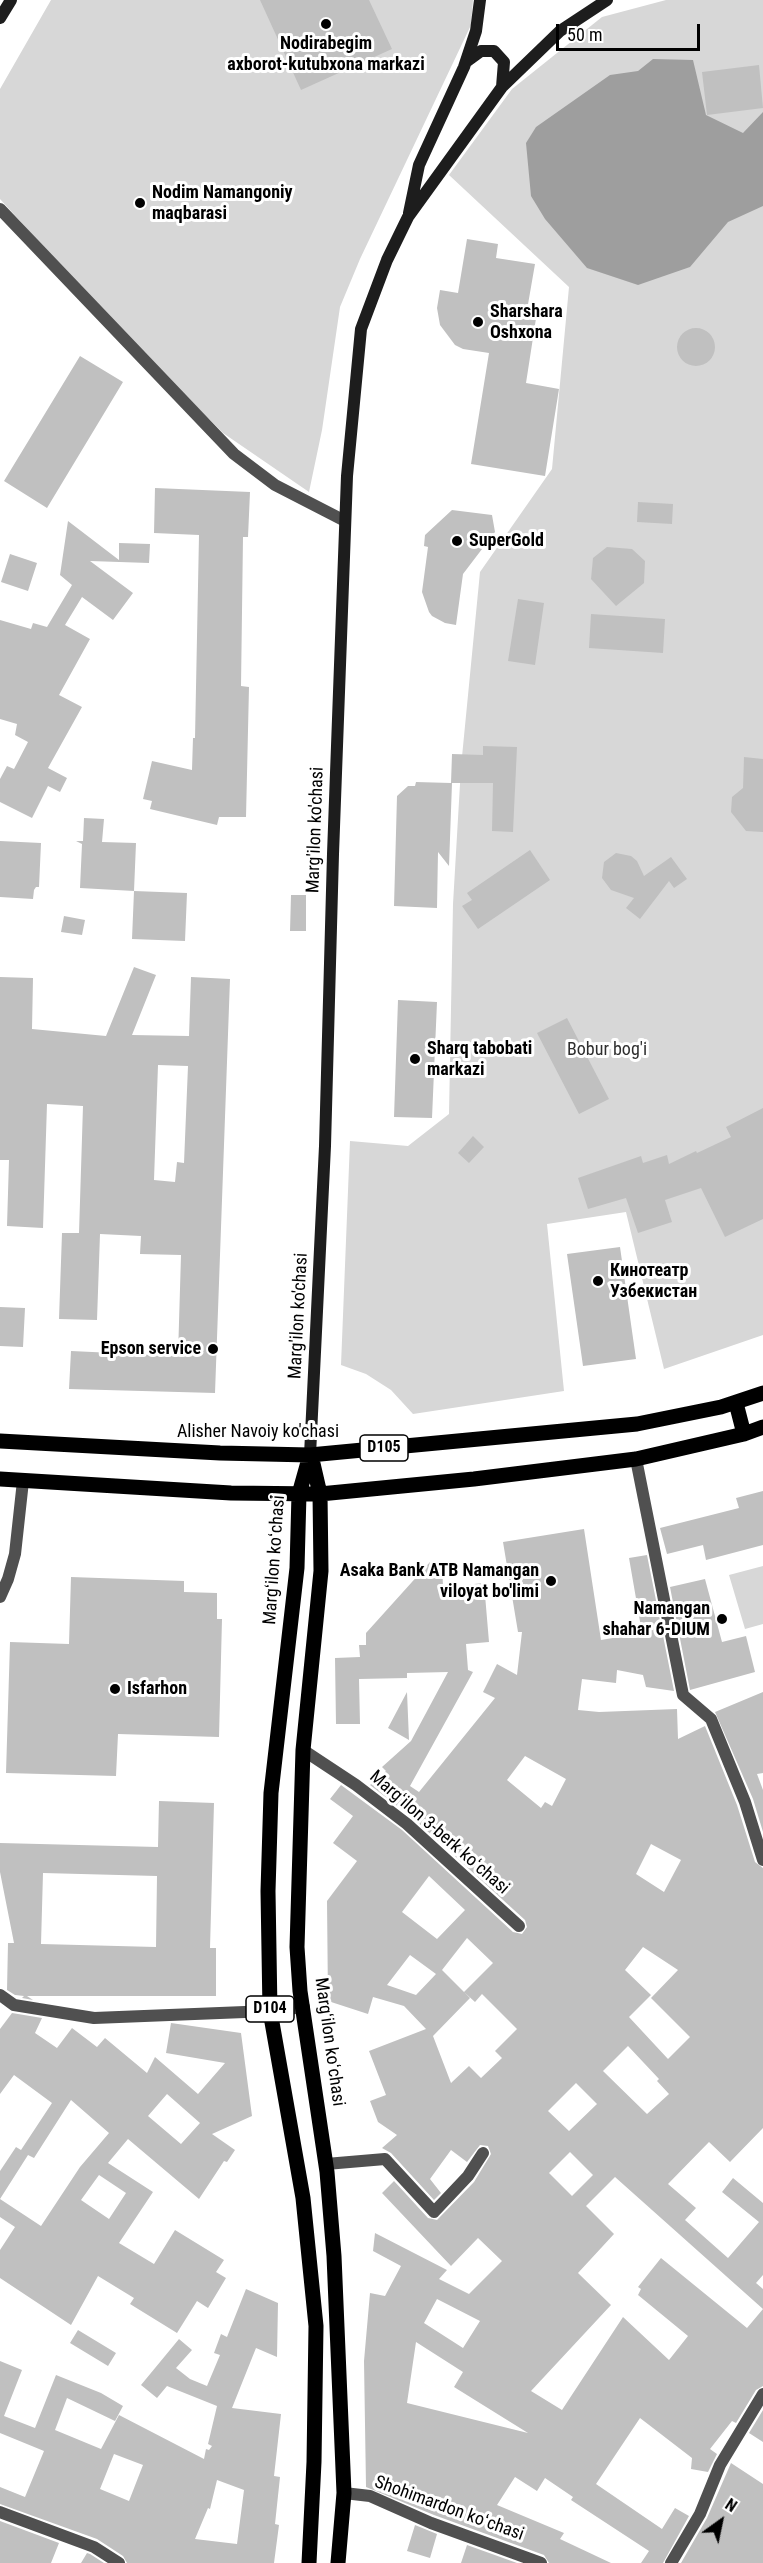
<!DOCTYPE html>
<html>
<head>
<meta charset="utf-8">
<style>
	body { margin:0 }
	#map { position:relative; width:763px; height:2563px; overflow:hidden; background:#fff; font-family:"Roboto Condensed",sans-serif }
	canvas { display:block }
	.north { position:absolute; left:691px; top:2491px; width:60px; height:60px; -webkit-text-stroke:4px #fff; paint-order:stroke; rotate:33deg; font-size:16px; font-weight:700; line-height:24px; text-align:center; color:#000 }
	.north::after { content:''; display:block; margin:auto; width:21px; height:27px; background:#000; clip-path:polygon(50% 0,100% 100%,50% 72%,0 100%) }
	.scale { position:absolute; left:556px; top:24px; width:144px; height:27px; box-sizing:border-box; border:3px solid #000; border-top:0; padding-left:8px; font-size:18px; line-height:21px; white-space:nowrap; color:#000; -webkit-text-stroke:4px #fff; paint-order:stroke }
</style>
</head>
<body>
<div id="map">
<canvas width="763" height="2563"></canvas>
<div class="north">N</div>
<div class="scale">50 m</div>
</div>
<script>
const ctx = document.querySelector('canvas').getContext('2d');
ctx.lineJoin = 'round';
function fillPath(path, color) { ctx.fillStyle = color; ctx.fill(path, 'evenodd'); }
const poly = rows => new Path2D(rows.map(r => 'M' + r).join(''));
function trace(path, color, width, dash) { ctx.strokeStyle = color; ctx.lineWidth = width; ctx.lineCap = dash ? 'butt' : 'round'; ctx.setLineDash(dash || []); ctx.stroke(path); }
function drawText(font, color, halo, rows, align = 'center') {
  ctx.font = font + ' "Roboto Condensed",sans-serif'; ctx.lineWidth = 6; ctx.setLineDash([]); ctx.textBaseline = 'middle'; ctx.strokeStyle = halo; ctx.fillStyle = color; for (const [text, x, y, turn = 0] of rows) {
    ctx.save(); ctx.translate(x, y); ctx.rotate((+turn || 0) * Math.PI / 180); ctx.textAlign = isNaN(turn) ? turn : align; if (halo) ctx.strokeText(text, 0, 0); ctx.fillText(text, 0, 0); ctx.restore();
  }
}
fillPath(poly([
	[51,0,473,0,471,25,360,259,340,307,322,430,309,492,223,433,104,313,0,199,0,89],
	[666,0,763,0,763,1335,664,1369,626,1212,547,1224,564,1391,413,1414,391,1390,366,1374,341,1365,350,1141,408,1146,449,1114,453,904,461,767,480,572,552,469,569,287,449,175,512,89,602,17],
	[763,1566,763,1624,745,1629,729,1575]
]), '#d7d7d7');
fillPath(poly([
	[653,59,693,60,706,115,743,133,763,112,763,206,728,222,690,267,638,285,587,268,545,219,531,196,526,143,536,127,610,75,638,71]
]), '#9e9e9e');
fillPath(poly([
	[260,0,369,0,392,49,301,90],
	[759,65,763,108,707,115,702,72],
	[467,239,498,244,496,258,535,264,527,310,537,312,526,383,559,389,545,476,471,464,489,353,463,349,455,345,440,325,437,308,440,290,458,293],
	'677 347a19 19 0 1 1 38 0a19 19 0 1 1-38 0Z',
	[80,356,123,382,47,508,4,481],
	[155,488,250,492,248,537,243,537,241,686,249,687,246,817,219,817,217,825,150,809,152,801,143,799,152,761,192,770,193,738,195,738,199,535,154,533],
	[638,502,673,504,672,524,637,522],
	[452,510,492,515,495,532,463,574,456,625,445,623,432,616,429,612,422,592,428,547,424,546,425,535],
	[68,521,119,560,119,543,150,544,149,563,90,561,133,593,113,620,82,597,65,625,90,639,59,695,82,707,48,768,67,778,60,792,48,786,32,818,0,802,0,779,7,766,14,769,28,742,15,735,17,724,0,719,0,620,31,629,33,623,47,627,72,585,60,575],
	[607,547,632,549,645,561,644,583,616,606,591,579,593,558],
	[10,554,37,563,28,591,1,582],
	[518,599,544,603,535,665,508,661],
	[591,614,665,619,663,653,589,648],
	[483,746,517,747,513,832,492,831,493,783,452,783,449,866,438,852,437,908,394,906,397,796,408,786,415,786,416,782,451,783,452,754,483,755],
	[744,757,763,759,763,832,746,831,731,812,732,797,743,788],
	[84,818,104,819,102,842,136,843,134,891,80,888,82,844,76,841,83,841],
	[0,841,41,843,39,887,36,887,34,890,33,899,0,897],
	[530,850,550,880,478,929,462,906,472,900,467,893],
	[616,853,631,856,637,861,644,876,671,857,687,879,674,888,669,881,640,919,626,908,634,898,611,890,602,878,604,862],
	[134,891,187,893,185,941,132,939],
	[291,895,306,895,306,931,290,931],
	[64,916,85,920,82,935,61,932],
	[134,967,156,975,132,1035,189,1036,191,977,230,979,215,1393,69,1389,71,1351,178,1356,181,1255,140,1254,141,1236,100,1234,97,1320,59,1319,62,1233,79,1233,83,1106,47,1104,43,1228,7,1226,9,1160,0,1160,0,977,33,978,32,1029,106,1036],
	[158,1065,188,1066,184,1163,177,1162,175,1182,154,1180],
	[398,1000,437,1002,432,1118,394,1117],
	[567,1018,609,1099,579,1114,537,1033],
	[763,1108,763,1219,725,1237,701,1188,665,1200,672,1222,638,1233,626,1198,588,1209,578,1178,641,1156,643,1163,667,1155,669,1164,696,1151,697,1153,731,1137,726,1127],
	[473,1136,484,1147,469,1163,458,1153],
	[620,1247,636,1359,583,1366,567,1254],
	[0,1307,25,1308,23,1347,0,1346],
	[763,1491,763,1545,706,1560,703,1545,667,1554,660,1528,739,1508,736,1498],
	[584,1529,601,1640,642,1633,629,1558,647,1555,674,1691,646,1687,643,1675,617,1670,616,1683,582,1679,578,1710,599,1712,677,1709,678,1739,705,1726,737,1805,755,1862,763,1868,763,2128,730,2162,709,2142,668,2184,696,2208,685,2220,728,2258,759,2222,722,2192,733,2178,763,2203,763,2275,756,2283,763,2289,763,2386,756,2390,736,2423,732,2421,710,2449,717,2454,708,2472,691,2469,692,2458,640,2418,596,2484,662,2529,675,2508,689,2516,663,2563,641,2563,649,2551,571,2500,573,2497,545,2478,537,2491,515,2477,497,2505,564,2533,560,2539,611,2563,549,2563,544,2555,434,2515,366,2487,364,2361,370,2293,385,2296,401,2266,373,2251,375,2233,447,2270,439,2279,469,2294,502,2261,478,2238,451,2266,382,2193,394,2181,428,2218,437,2220,474,2182,491,2154,488,2146,480,2145,467,2162,451,2150,430,2179,441,2193,434,2200,391,2153,382,2148,397,2135,378,2122,370,2101,386,2095,369,2051,426,2029,404,2006,373,1997,368,2014,328,2001,327,1901,357,1861,333,1843,353,1816,330,1799,341,1785,402,1830,513,1932,522,1934,527,1927,525,1920,413,1818,370,1785,386,1771,382,1767,411,1741,448,1672,407,1673,407,1678,359,1679,360,1724,336,1724,335,1658,360,1657,359,1645,366,1645,366,1633,430,1562,442,1561,443,1587,484,1583,489,1642,466,1644,468,1670,473,1672,410,1786,419,1792,495,1698,483,1692,497,1664,517,1675,522,1632,518,1632,503,1542],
	[525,1756,566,1779,552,1806,545,1802,541,1808,507,1780],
	[651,1844,681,1860,664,1892,636,1874],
	[429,1876,465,1910,437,1939,402,1912],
	[467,1938,493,1963,464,1992,475,2002,482,1994,517,2029,495,2051,502,2058,481,2078,469,2066,451,2083,433,2036,470,1998,442,1970],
	[643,1947,678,1970,651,1998,690,2037,668,2059,629,2017,651,1995,625,1970],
	[410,1955,436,1974,416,1995,387,1985],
	[628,2046,659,2079,657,2081,669,2094,647,2114,603,2071],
	[576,2083,597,2104,569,2131,548,2111],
	[570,2152,593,2175,572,2196,549,2173],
	[615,2177,763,2309,747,2328,661,2258,638,2287,641,2289,638,2295,688,2336,669,2360,623,2317,562,2410,531,2391,611,2305,578,2273,614,2234,586,2206],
	[437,2299,480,2321,463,2348,424,2323],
	[416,2342,463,2372,454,2387,528,2433,407,2403],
	[71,1577,184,1581,184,1592,217,1593,217,1619,222,1619,219,1737,118,1734,116,1776,6,1773,10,1642,69,1644],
	[705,1579,722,1642,746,1636,755,1672,690,1690,670,1587],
	[407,1692,409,1740,388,1728],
	[763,1692,763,1773,757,1774,763,1790,763,1832,753,1799,715,1712],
	[159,1801,214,1803,210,1948,216,1948,216,1996,27,1996,33,2000,22,1998,24,1996,15,1995,7,1990,8,1943,14,1943,0,1872,0,1843,158,1847],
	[43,1873,157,1876,156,1947,41,1944],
	[12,2013,42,2018,35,2033,57,2048,72,2028,97,2047,105,2038,147,2073,155,2057,198,2094,225,2063,166,2053,171,2023,241,2033,252,2116,212,2134,235,2150,227,2162,224,2161,199,2199,128,2139,108,2163,153,2192,119,2243,154,2264,175,2230,224,2260,216,2272,226,2278,208,2308,197,2301,177,2333,130,2304,134,2298,98,2276,71,2325,0,2278,0,2250,15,2227,0,2217,0,2171,16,2147,21,2150,52,2103,14,2075,0,2094,0,2029],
	[167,2094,200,2123,181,2144,148,2116],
	[71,2100,109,2133,80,2167,41,2226,0,2199,28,2155,34,2158],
	[99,2175,126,2193,109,2219,81,2200],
	[246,2289,278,2303,277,2357,256,2348,232,2408,281,2414,274,2476,280,2477,275,2524,279,2525,274,2563,127,2563,123,2556,97,2539,0,2504,0,2487,25,2497,44,2451,0,2433,0,2361,22,2370,4,2416,35,2428,56,2375,101,2393,123,2406,115,2421,67,2398,55,2430,101,2449,119,2415,204,2459,206,2449,209,2450,212,2446,208,2444,217,2406,167,2386,157,2398,141,2385,179,2339,192,2350,176,2368,190,2379,207,2386,220,2355,214,2353,221,2334,227,2337],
	[114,2454,143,2465,129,2501,100,2489],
	[217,2480,244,2490,237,2544,195,2539,208,2508,210,2509],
	[78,2330,116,2353,108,2366,70,2343],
	[763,2410,763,2442,749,2433],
	[731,2463,763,2484,763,2563,681,2563,707,2518],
	[0,2521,59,2543,51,2563,0,2563],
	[415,2525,437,2534,430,2558,407,2551],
	[467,2545,517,2563,461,2563],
	[87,2553,90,2554,104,2563,81,2563]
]), '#c0c0c0');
trace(poly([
	[0,209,234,454,275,485,345,521],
	[636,1459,683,1695,711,1719,745,1802,763,1860],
	[0,1597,8,1579,15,1554,23,1481],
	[303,1750,356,1785,407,1824,519,1926],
	[0,1995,14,2005,94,2018,270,2011,304,2007],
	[326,2164,385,2159,434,2212,468,2176,483,2153],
	[344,2493,370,2496,431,2523,541,2563],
	[0,2512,94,2547,119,2563],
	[671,2563,700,2514,720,2465,763,2394]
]), '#505050', 12);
trace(poly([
	[0,18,11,0],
	[466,62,481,51,494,51,504,62,502,87],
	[409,213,419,165,464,67,476,31,480,0],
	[310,1455,325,1146,333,854,347,476,361,329,387,260,408,217,502,87,560,31,607,0]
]), '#1d1d1d', 12);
trace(poly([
	[736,1403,744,1434],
	[0,1441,220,1453,310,1455,637,1424,721,1407,763,1393],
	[311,1455,320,1494,321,1571,303,1750,297,1947,300,1991,327,2172,334,2256,344,2493,338,2563],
	[0,1479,231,1493,320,1494,474,1479,636,1459,744,1434,763,1427],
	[309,2563,314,2462,316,2326,303,2198,270,2011,268,1891,271,1793,297,1568,299,1494,310,1455]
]), '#000', 15);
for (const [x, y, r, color] of [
	[326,24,6,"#000"],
	[140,203,6,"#000"],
	[478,322,6,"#000"],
	[457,541,6,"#000"],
	[415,1059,6,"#000"],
	[598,1281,6,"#000"],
	[213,1349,6,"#000"],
	[551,1581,6,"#000"],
	[722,1619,6,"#000"],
	[115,1689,6,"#000"]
]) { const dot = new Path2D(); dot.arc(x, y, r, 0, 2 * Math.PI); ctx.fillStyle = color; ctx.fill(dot); trace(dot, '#fff', 2); }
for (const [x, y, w] of [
	[384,1448,48],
	[270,2009,48]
]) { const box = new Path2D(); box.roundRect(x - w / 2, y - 13, w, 26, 4.5); ctx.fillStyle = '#fff'; ctx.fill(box); trace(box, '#000', 1.5); }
drawText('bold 16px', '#000', null, [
	["D105",384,1448],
	["D104",270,2009]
]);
drawText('bold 18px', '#000', '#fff', [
	["Nodirabegim",326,44,"center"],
	["axborot-kutubxona markazi",326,65,"center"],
	["Nodim Namangoniy",152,193],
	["maqbarasi",152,214],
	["Sharshara",490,312],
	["Oshxona",490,333],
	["SuperGold",469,541],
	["Sharq tabobati",427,1049],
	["markazi",427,1070],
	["Кинотеатр",610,1271],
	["Узбекистан",610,1292],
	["Epson service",201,1349,"right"],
	["Asaka Bank ATB Namangan",539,1571,"right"],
	["viloyat bo'limi",539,1592,"right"],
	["Namangan",710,1609,"right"],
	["shahar 6-DIUM",710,1630,"right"],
	["Isfarhon",127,1689]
], 'left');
drawText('18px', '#000', '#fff', [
	["Marg'ilon ko'chasi",316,830,-88],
	["Marg'ilon ko'chasi",299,1316,-87],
	["Alisher Navoiy ko'chasi",258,1432],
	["Margʻilon koʻchasi",275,1560,-86],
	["Margʻilon 3-berk koʻchasi",439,1833,41],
	["Margʻilon koʻchasi",329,2042,82],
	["Shohimardon koʻchasi",449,2509,20]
]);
drawText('18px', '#2e2e2e', '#fff', [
	["Bobur bog'i",607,1050]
]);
</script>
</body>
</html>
